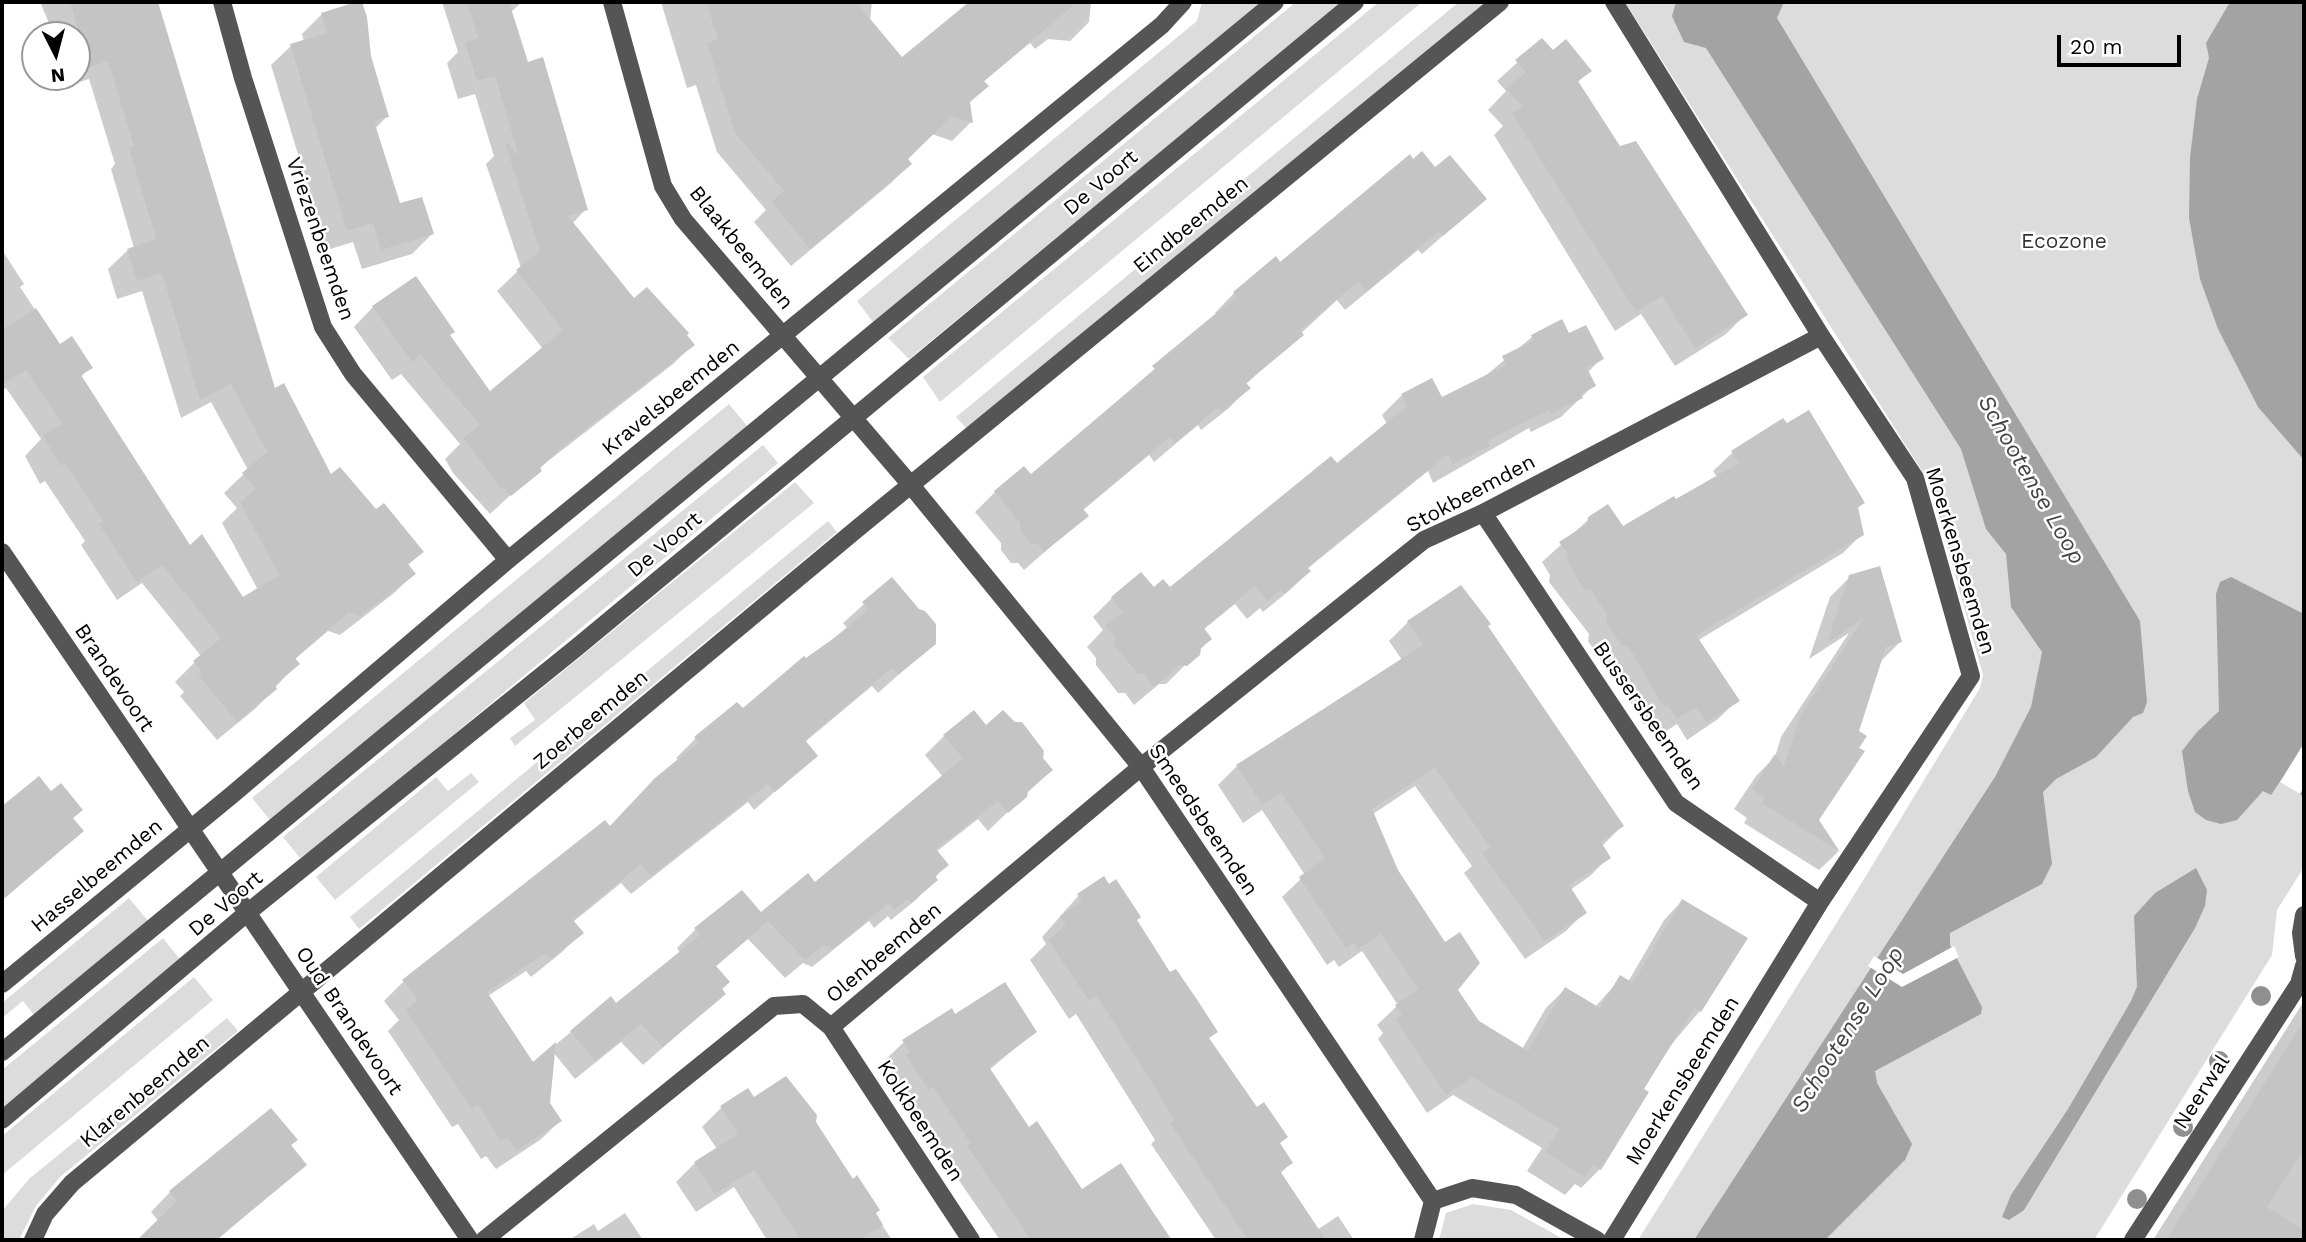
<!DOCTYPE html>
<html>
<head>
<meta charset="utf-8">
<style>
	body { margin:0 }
	#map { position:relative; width:2306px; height:1242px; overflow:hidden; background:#fff; font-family:"Work Sans",sans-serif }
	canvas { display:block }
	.frame { position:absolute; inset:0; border:4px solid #000; pointer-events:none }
	.north { position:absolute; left:21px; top:21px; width:70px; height:70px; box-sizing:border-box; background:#fff; border:2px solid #999; border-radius:50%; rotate:174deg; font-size:19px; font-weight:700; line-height:28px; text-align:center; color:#000 }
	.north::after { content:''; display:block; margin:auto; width:24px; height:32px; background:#000; clip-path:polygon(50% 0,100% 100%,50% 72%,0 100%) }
	.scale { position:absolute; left:2057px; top:35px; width:124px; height:32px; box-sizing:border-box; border:4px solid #000; border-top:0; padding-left:9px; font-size:21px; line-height:24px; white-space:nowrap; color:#000; -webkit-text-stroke:5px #fff; paint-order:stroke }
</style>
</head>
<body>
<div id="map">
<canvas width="2306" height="1242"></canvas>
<div class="frame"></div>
<div class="north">N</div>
<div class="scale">20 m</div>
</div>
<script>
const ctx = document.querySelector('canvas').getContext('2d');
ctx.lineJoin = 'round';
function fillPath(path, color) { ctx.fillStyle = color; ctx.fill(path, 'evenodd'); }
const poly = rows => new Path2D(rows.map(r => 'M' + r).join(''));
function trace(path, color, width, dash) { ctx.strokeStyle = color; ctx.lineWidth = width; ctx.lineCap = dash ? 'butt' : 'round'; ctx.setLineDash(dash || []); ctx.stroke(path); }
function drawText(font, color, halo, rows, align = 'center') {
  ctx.font = font + ' "Work Sans",sans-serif'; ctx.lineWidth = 5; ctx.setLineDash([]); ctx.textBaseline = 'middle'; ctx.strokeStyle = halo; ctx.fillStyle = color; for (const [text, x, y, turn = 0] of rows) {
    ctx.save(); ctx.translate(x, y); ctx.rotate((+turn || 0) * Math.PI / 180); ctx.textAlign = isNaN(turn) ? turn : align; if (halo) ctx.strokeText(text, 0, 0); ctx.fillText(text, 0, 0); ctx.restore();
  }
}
fillPath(poly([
	[1202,2,1264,2,873,322,857,301,1197,21],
	[1296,2,1343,2,909,359,888,338],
	[1379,2,1422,2,940,402,923,377],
	[1459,2,1486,2,966,428,956,417],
	[1625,2,2304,2,2304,867,2277,910,2272,955,2094,1240,1638,1240,1864,879,1980,688,1983,675,1929,482],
	[729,404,748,427,270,820,252,798],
	[763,445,778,463,336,833,300,858,283,837],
	[795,482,814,503,515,746,510,738,535,720,524,703],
	[828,521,837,532,359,929,350,917],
	[471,773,479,782,335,900,316,877,436,777,448,791],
	[129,898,149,922,34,1015,23,1001,2,1018,2,1003],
	[163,938,181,961,2,1108,2,1070],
	[194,977,213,1000,2,1175,2,1136],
	[227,1018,238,1031,60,1177,36,1206,19,1240,2,1240,2,1211,30,1178],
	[1473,1204,1511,1210,1565,1240,1439,1240,1446,1213]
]), '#dcdcdc');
fillPath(poly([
	[1676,2,1784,2,1777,18,2140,621,2147,702,2143,713,2133,717,2096,757,2056,779,2043,792,2052,864,2042,884,1950,933,1950,945,1982,1007,1981,1014,1875,1071,1877,1083,1912,1144,1905,1160,1825,1240,1694,1240,1995,777,2031,707,2042,652,2011,607,2006,554,1986,529,1961,449,1706,48,1684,42,1672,16],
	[2230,2,2304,2,2304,460,2258,407,2218,329,2200,279,2189,218,2190,158,2197,99,2209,58,2206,43],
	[2231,577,2304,614,2304,743,2300,749,2304,752,2304,797,2281,780,2271,795,2263,791,2237,820,2221,824,2206,820,2195,812,2188,791,2182,751,2197,732,2219,711,2216,594,2220,582],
	[2196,868,2207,890,2205,906,2195,928,2024,1210,2009,1220,2002,1217,2011,1195,2068,1109,2131,1001,2137,987,2134,916,2155,893]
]), '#a3a3a3');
fillPath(poly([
	[2301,748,2304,750,2304,787,2300,794,2280,782],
	[1954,946,1959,957,1902,987,1868,966,1874,956,1903,974]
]), '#fff');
fillPath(poly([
	[40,2,156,2,274,390,331,477,422,551,407,566,414,574,394,593,340,635,328,631,294,660,297,664,256,708,217,740,180,696,184,692,175,682,201,656,142,583,117,600,81,545,85,541,45,481,40,484,25,456,41,439,6,388,2,390,2,250,24,284,20,287,60,347,90,367,80,378,190,547,243,599,258,590,222,523,237,508,224,493,248,470,211,402,181,418,142,291,117,299,108,269,128,250,134,248,111,169,115,164,89,79,70,85,68,77,77,77,77,35,54,35],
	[442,2,522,2,510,13,527,64,586,209,572,224,634,300,685,335,692,345,673,364,543,465,490,514,453,473,445,459,460,444,401,374,392,380,354,327,373,307,490,393,543,349,497,291,521,268,486,164,494,156,475,94,458,99,447,63,458,52],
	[661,2,872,2,870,21,902,59,971,2,1091,2,1089,22,1070,41,1048,39,1035,49,1030,43,983,82,986,86,968,104,971,122,952,141,932,134,906,159,910,164,891,183,791,266,754,222,766,210,717,152,696,85,687,88],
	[322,14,369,56,387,116,375,129,399,205,432,234,412,254,362,269,353,242,327,250,271,65,291,46,304,42,302,34],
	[1542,40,1552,52,1589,71,1577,83,1620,149,1746,314,1726,334,1675,366,1641,314,1615,331,1494,135,1503,126,1488,110,1506,91,1497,81],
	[1413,161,1435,169,1485,199,1422,254,1418,250,1345,310,1337,300,1245,385,1248,388,1229,408,1201,430,1198,425,1154,462,1149,455,1082,511,1086,516,1024,570,1018,563,1011,563,1001,550,1001,543,975,512,995,492,1024,469,1030,477,1217,315,1215,313,1234,293,1280,264],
	[1568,336,1601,359,1587,373,1594,385,1561,417,1531,432,1529,428,1433,483,1428,471,1307,569,1309,571,1290,590,1263,612,1260,608,1247,619,1235,604,1203,630,1210,639,1185,665,1166,684,1159,684,1134,705,1125,693,1118,693,1096,665,1096,658,1087,647,1103,630,1093,617,1112,598,1170,589,1337,465,1387,424,1382,415,1402,395,1441,399,1484,377,1532,337],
	[1732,453,1863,503,1857,509,1862,534,1843,553,1697,641,1737,700,1718,719,1687,740,1677,724,1657,737,1650,724,1643,724,1610,666,1603,664,1588,641,1589,634,1549,582,1550,575,1542,562,1589,519,1623,528,1717,477,1713,471],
	[1850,577,1900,642,1880,662,1817,820,1838,852,1819,870,1744,823,1747,818,1734,809,1756,776,1775,757,1781,737,1849,633,1809,659,1830,597],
	[891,580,934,643,878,693,872,686,805,742,816,755,754,810,748,802,631,894,621,883,573,922,581,933,562,952,531,977,526,971,488,996,532,1064,571,1032,616,1005,680,953,677,948,696,929,761,914,815,885,943,777,925,755,944,736,986,727,1041,758,1051,770,988,831,978,819,936,852,946,865,917,899,891,920,888,916,874,928,869,921,812,967,803,963,785,978,748,939,715,967,724,994,643,1065,621,1042,575,1079,553,1052,548,1103,560,1121,540,1140,496,1169,486,1156,481,1159,458,1124,452,1127,388,1031,399,1020,384,1001,403,982,605,822,609,828,679,761,676,758,696,738,742,711,848,629,843,623],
	[1408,622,1486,626,1622,826,1602,846,1609,857,1590,876,1570,890,1585,912,1566,931,1525,959,1464,873,1472,866,1415,786,1373,814,1396,871,1455,990,1477,1022,1522,1049,1546,1008,1565,989,1595,1007,1621,978,1628,982,1664,920,1682,901,1700,1011,1663,1054,1600,1169,1581,1188,1575,1184,1565,1195,1527,1171,1542,1148,1453,1095,1427,1113,1378,1039,1383,1033,1377,1025,1398,1005,1362,951,1339,967,1334,960,1327,965,1282,897,1305,875,1262,810,1243,823,1218,785,1237,766,1402,660,1389,641],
	[39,778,82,831,5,898,2,893,2,809],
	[1079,895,1136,920,1170,975,1216,1032,1208,1039,1291,1163,1280,1174,1317,1230,1338,1216,1354,1240,1216,1240,1151,1144,1155,1140,1076,1014,1069,1019,1030,960,1046,944,1042,937],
	[2304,1001,2304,1240,2153,1240],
	[955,1016,1035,1032,989,1070,1028,1129,1082,1191,1121,1165,1172,1240,1000,1240,949,1166,952,1163,914,1104,909,1107,888,1075,892,1071,885,1060,904,1042],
	[754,1100,814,1123,892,1240,767,1240,734,1187,696,1212,676,1182,695,1163,717,1149,702,1127,721,1108],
	[289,1146,305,1164,217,1240,185,1240,181,1236,174,1240,151,1212,170,1192],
	[625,1213,643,1240,569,1240,594,1224,598,1231]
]), '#0003');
fillPath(poly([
	[70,2,158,2,275,388,284,383,331,474,340,467,376,509,384,503,424,552,408,564,416,574,360,616,349,612,295,658,300,664,275,685,277,689,237,722,198,675,202,672,193,661,221,638,162,565,137,582,99,524,103,521,65,463,60,466,43,435,62,423,26,370,2,385,2,330,36,308,60,344,72,336,93,368,81,375,190,545,202,534,243,597,279,575,240,502,256,489,242,473,267,452,231,384,200,400,162,273,137,281,127,249,156,239,129,148,134,146,108,61,89,67],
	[356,2,362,2,367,17,371,56,389,117,374,121,400,203,422,197,434,234,381,250,373,223,347,231,290,44,327,33,321,13],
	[467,2,509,2,528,62,543,57,588,210,568,216,634,298,647,287,689,333,687,335,695,345,565,445,540,468,542,471,511,496,503,487,501,488,463,438,480,425,421,355,412,362,372,306,416,276,455,332,450,335,490,391,563,330,516,270,540,251,505,143,507,142,519,156,495,76,477,81,465,42,478,38],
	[706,2,856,2,902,57,969,2,1077,2,984,81,989,86,970,102,973,123,952,116,908,159,912,164,810,249,772,202,784,191,735,133,707,43,718,39],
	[1542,38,1553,50,1566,39,1592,71,1578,81,1620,146,1636,141,1748,315,1695,348,1662,296,1636,312,1512,114,1523,107,1506,89,1526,72,1515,60],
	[1422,151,1435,167,1450,155,1487,199,1443,236,1439,231,1366,292,1358,282,1300,330,1304,335,1246,383,1251,388,1222,412,1218,407,1175,443,1170,437,1083,509,1089,516,1044,552,1038,544,1031,544,1020,530,1020,523,994,491,1024,466,1031,474,1155,369,1152,366,1237,296,1233,292,1276,256,1280,262,1410,154,1413,159],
	[1562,319,1569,333,1586,325,1604,359,1587,368,1596,386,1581,394,1583,398,1551,414,1549,410,1487,441,1490,446,1453,464,1448,454,1321,556,1308,568,1311,571,1284,594,1281,590,1267,601,1255,586,1204,628,1212,639,1201,648,1200,655,1187,666,1180,665,1154,687,1144,674,1138,674,1114,645,1115,638,1105,626,1123,612,1111,597,1141,572,1154,587,1163,579,1170,587,1331,456,1337,463,1407,406,1401,394,1432,378,1442,397,1506,365,1502,356,1533,341,1531,335],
	[1809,410,1865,503,1858,507,1864,535,1696,635,1740,701,1707,722,1696,707,1677,719,1668,706,1662,705,1629,647,1622,646,1606,622,1607,615,1591,590,1584,589,1567,562,1568,555,1559,542,1587,524,1588,517,1608,504,1623,526,1674,496,1676,499,1739,463,1731,451,1783,418,1787,423],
	[1880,566,1902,642,1886,647,1859,731,1867,736,1859,748,1865,751,1819,820,1840,852,1762,803,1765,798,1752,789,1775,754,1784,767,1800,716,1863,619,1827,643,1849,575],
	[892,577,919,609,925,611,936,624,936,644,898,675,892,668,805,740,818,756,775,792,768,784,651,876,641,864,573,920,584,933,551,959,546,953,487,992,533,1062,556,1042,550,1103,562,1121,516,1151,507,1137,501,1141,478,1105,472,1109,406,1010,418,1000,402,980,605,820,610,826,655,778,699,742,694,737,737,702,743,708,804,656,806,658,834,638,868,610,862,602],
	[1461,585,1491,624,1488,626,1624,826,1601,842,1611,858,1569,885,1587,913,1545,941,1482,853,1490,847,1435,768,1372,809,1398,870,1445,942,1460,932,1480,963,1458,990,1479,1021,1528,1051,1565,987,1600,1008,1620,975,1633,983,1682,899,1748,938,1701,1012,1695,1008,1665,1055,1644,1089,1649,1092,1601,1170,1593,1165,1585,1177,1545,1152,1559,1129,1472,1077,1446,1095,1395,1019,1402,1015,1395,1005,1418,989,1381,934,1358,949,1354,943,1346,948,1299,877,1325,858,1281,793,1262,805,1236,765,1423,645,1407,621],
	[974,710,986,725,1003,710,1015,722,1022,722,1044,751,1043,758,1053,770,1028,791,1027,797,1008,813,998,801,936,849,949,865,935,876,938,880,911,903,908,899,894,910,889,903,833,949,824,945,805,960,768,921,716,966,730,982,722,989,726,994,663,1047,641,1024,595,1061,570,1031,611,996,616,1003,657,970,700,935,694,928,742,890,761,912,808,873,815,882,963,758,943,735],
	[39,776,51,791,61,783,83,810,73,818,84,831,2,900,2,806],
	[1104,876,1109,884,1116,879,1141,917,1137,920,1170,972,1176,969,1196,998,1218,1032,1209,1038,1257,1107,1264,1102,1288,1137,1280,1143,1293,1163,1280,1171,1326,1240,1248,1240,1170,1123,1174,1120,1149,1078,1097,996,1089,1001,1048,940,1066,925,1060,916,1082,901,1077,894],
	[1005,982,1037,1032,989,1067,1029,1127,1037,1121,1082,1189,1121,1163,1171,1240,1031,1240,967,1146,971,1144,933,1087,928,1089,906,1055,910,1052,902,1040,952,1008,955,1014],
	[2304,1020,2304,1149,2267,1207,2304,1230,2304,1240,2166,1240],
	[786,1076,817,1115,816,1122,853,1179,857,1175,880,1210,876,1213,883,1225,859,1240,801,1240,754,1170,715,1194,694,1162,738,1134,720,1106,748,1088,754,1097],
	[271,1108,298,1140,291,1145,307,1165,216,1240,137,1240,177,1201,169,1191]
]), '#c4c4c4');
trace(poly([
	[222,2,243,78,323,327,353,374,508,560],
	[612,2,663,186,683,219,910,484,1141,767,1433,1201,1423,1240],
	[1483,513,1676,803,1820,902],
	[2,552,470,1240],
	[2304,915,2301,933,2304,956],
	[2,984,233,794,508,560,1162,25,1183,2],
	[831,1027,971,1240],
	[2,1052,1275,2],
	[2,1120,247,913,576,648,1355,2],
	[1433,1201,1472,1188,1516,1195,1597,1240],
	[33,1240,45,1214,72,1183,858,528,1500,2],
	[484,1240,774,1006,803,1004,831,1027,1141,767,1424,540,1483,513,1821,336],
	[1612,1240,1820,902,1971,676,1915,478,1821,336,1614,2],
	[2133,1240,2299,984,2304,966]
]), '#555', 18);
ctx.fillStyle = '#8f8f8f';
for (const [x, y] of [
	[2261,996],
	[2219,1061],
	[2183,1127],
	[2137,1199]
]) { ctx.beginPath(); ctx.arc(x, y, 10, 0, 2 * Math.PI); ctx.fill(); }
drawText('21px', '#000', '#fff', [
	["De Voort",1101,183,-40],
	["Eindbeemden",1191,225,-39],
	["Vriezenbeemden",320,239,71],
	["Blaakbeemden",741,248,51],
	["Kravelsbeemden",671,398,-39],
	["Stokbeemden",1471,494,-28],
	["De Voort",665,545,-40],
	["Moerkensbeemden",1960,561,73],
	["Brandevoort",114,678,56],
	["Bussersbeemden",1648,716,55],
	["Zoerbeemden",591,720,-40],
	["Smeedsbeemden",1203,820,56],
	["Hasselbeemden",97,876,-40],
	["De Voort",226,904,-40],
	["Olenbeemden",884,953,-40],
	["Oud Brandevoort",349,1021,56],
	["Moerkensbeemden",1683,1081,-58],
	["Klarenbeemden",145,1092,-40],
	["Neerwal",2202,1092,-57],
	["Kolkbeemden",920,1121,57]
]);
drawText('21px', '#333', '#fff', [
	["Ecozone",2064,242]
]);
drawText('italic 23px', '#444', '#fff', [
	["Schootense Loop",2031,480,60],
	["Schootense Loop",1848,1030,-58]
]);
</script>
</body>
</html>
